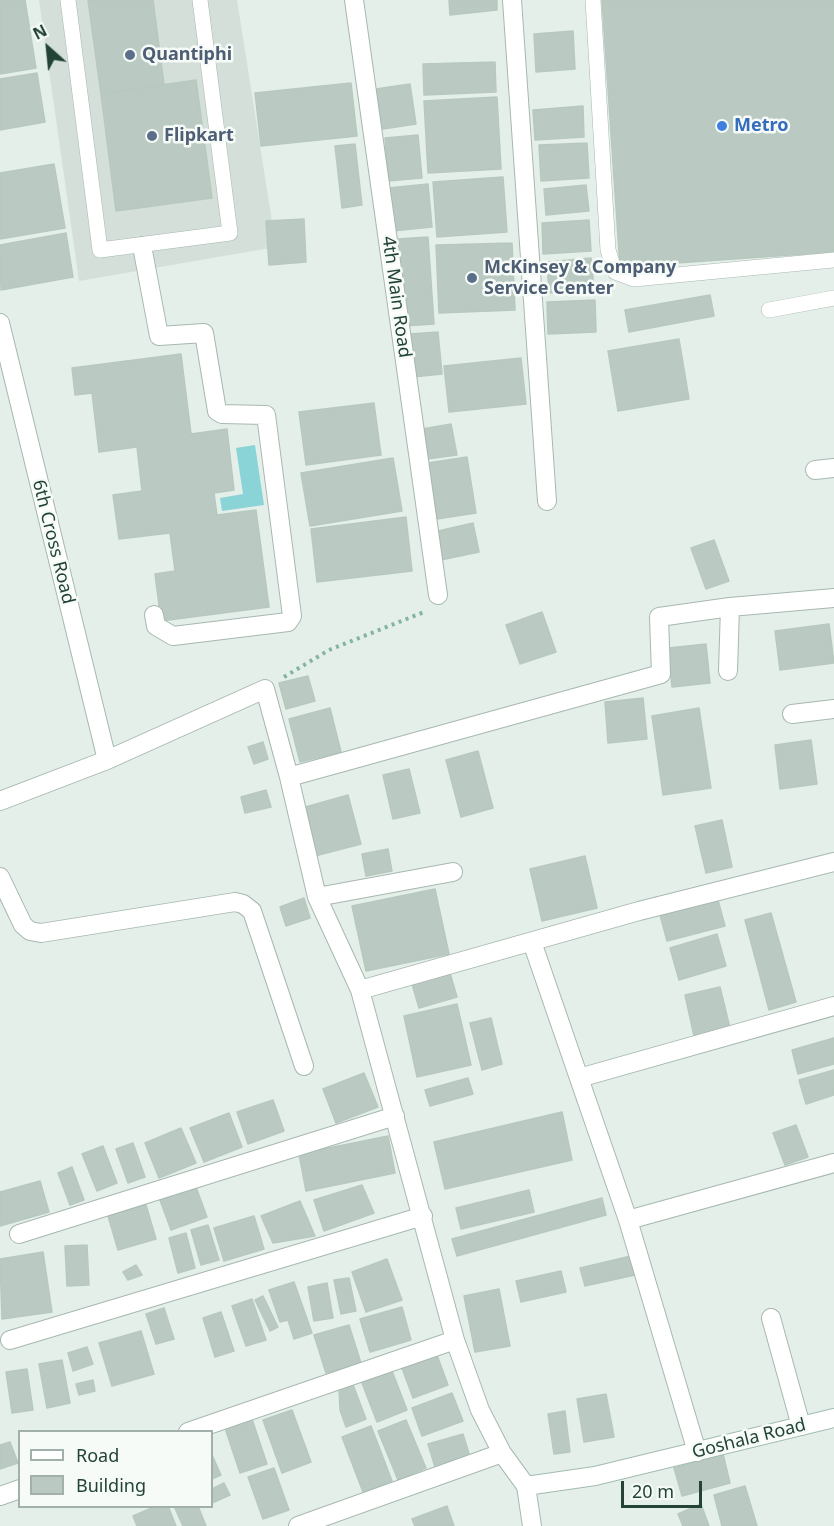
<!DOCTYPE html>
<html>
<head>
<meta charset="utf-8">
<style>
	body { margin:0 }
	#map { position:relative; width:834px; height:1526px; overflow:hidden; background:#e5efe9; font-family:"Noto Sans",sans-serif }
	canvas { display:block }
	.legend { position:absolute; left:18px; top:1430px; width:195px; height:78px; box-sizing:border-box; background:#f6fbf8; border:2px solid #a1b1aa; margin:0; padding:8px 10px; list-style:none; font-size:18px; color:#224336 }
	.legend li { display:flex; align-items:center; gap:12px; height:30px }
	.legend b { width:30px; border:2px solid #a1b1aa }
	.north { position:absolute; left:18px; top:18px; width:60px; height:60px; -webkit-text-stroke:4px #f6fbf8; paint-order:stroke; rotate:333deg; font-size:16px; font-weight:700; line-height:24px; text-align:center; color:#224336 }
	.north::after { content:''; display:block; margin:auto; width:21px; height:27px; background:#224336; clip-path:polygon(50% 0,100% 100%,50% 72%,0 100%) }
	.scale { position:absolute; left:621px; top:1481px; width:81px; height:27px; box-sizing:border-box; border:3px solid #224336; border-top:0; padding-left:8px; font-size:18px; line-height:21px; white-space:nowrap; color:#224336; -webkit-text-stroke:4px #f6fbf8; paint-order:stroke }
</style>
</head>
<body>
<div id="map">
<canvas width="834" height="1526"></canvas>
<ul class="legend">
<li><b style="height:8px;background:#fff"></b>Road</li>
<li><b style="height:16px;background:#bacac2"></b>Building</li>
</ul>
<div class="north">N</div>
<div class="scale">20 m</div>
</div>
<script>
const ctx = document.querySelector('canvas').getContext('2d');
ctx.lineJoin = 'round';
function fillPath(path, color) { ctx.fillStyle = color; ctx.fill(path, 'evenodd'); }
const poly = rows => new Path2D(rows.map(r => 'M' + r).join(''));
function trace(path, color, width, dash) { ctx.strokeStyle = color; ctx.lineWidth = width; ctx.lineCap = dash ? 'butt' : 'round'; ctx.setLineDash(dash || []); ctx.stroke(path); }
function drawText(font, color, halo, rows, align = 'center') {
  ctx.font = font + ' "Noto Sans",sans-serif'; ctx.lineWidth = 5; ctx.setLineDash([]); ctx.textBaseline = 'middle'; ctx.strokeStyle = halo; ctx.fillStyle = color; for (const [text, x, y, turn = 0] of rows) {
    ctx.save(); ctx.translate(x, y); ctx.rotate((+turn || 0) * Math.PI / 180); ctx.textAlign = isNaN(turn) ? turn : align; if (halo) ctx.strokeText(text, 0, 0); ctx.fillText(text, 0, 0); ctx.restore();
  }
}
fillPath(poly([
	[39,0,237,0,276,247,79,281]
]), '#d3dfd8');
fillPath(poly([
	[255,445,264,505,222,511,220,498,243,494,236,448]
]), '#8ad3d7');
const building = poly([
	[0,0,25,0,36,68,0,74,0,0],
	[88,0,153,0,164,85,101,94,88,0],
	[449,0,497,0,497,10,450,15,449,0],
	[602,0,834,0,834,252,620,267,602,0],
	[573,31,575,69,536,72,534,34,573,31],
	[495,62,496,92,424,95,423,64,495,62],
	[37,73,45,122,0,130,0,79,37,73],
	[196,80,212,198,116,211,101,94,196,80],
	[351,83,357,136,261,146,255,93,351,83],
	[410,84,416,124,383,129,376,89,410,84],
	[497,97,501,169,428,173,424,101,497,97],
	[583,106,584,137,535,140,533,110,583,106],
	[418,135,422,178,388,181,385,138,418,135],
	[587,143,589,178,541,181,539,145,587,143],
	[355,144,362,205,342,208,335,146,355,144],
	[54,164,65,228,0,239,0,173,54,164],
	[503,177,507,232,437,237,433,182,503,177],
	[428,184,432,227,392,231,388,188,428,184],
	[586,185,589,211,546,215,544,189,586,185],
	[304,219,306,262,269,265,266,221,304,219],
	[589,220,591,251,543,254,542,223,589,220],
	[66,233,73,277,1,290,0,245,66,233],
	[428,237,434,324,404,326,398,239,428,237],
	[512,243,515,310,439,313,436,245,512,243],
	[591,258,594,289,549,293,547,262,591,258],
	[710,295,714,316,629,332,625,310,710,295],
	[595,300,596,332,548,334,547,302,595,300],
	[438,332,442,374,413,377,409,334,438,332],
	[679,339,689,399,618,411,608,351,679,339],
	[181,354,191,434,227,429,234,490,214,493,217,515,256,510,269,607,161,621,155,574,175,571,170,533,119,539,113,495,142,491,137,447,99,452,92,393,75,395,72,368,181,354],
	[521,358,526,404,449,412,444,366,521,358],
	[374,403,381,455,306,465,299,412,374,403],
	[451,424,457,455,427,459,422,429,451,424],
	[467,457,476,513,437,519,428,463,467,457],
	[393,458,402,511,310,526,301,473,393,458],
	[406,517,412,571,317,582,311,529,406,517],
	[473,523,479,552,441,560,434,532,473,523],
	[714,540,729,581,706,589,691,548,714,540],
	[542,612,556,652,520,664,506,625,542,612],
	[829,624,834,663,780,670,775,631,829,624],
	[706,644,710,683,672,687,668,648,706,644],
	[308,676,315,701,286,709,279,683,308,676],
	[643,698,647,739,608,743,605,702,643,698],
	[330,708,341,752,300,762,289,719,330,708],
	[699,708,711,788,663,795,652,716,699,708],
	[811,740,817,784,780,789,775,745,811,740],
	[263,742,268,759,254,764,248,747,263,742],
	[478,751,493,808,461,817,446,760,478,751],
	[409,769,420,813,393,819,383,775,409,769],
	[266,790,271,807,245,813,241,797,266,790],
	[348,795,361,844,315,856,302,808,348,795],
	[722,820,732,867,706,873,695,826,722,820],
	[388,849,392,871,366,876,362,854,388,849],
	[585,856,597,908,542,921,530,869,585,856],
	[435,889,449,954,366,971,352,906,435,889],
	[304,898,310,918,286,926,280,907,304,898],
	[718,900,725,926,667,941,660,915,718,900],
	[771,913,796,1002,769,1010,745,920,771,913],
	[717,934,726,966,679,980,670,948,717,934],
	[450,973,457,997,419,1008,412,984,450,973],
	[720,987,730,1028,694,1036,685,995,720,987],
	[457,1004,471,1065,417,1077,404,1016,457,1004],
	[491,1018,502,1064,482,1070,470,1023,491,1018],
	[834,1038,834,1064,798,1074,792,1050,834,1038],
	[834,1070,834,1095,806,1104,799,1080,834,1070],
	[364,1073,378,1107,336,1123,323,1089,364,1073],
	[468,1078,473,1094,430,1106,425,1090,468,1078],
	[273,1100,284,1131,248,1144,237,1112,273,1100],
	[562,1112,572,1160,445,1189,434,1142,562,1112],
	[229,1113,242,1147,204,1162,190,1128,229,1113],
	[796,1125,808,1157,785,1165,773,1133,796,1125],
	[181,1128,196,1163,159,1178,145,1143,181,1128],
	[388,1136,395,1173,306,1191,299,1154,388,1136],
	[133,1143,145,1177,128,1183,116,1149,133,1143],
	[103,1146,117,1183,97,1191,82,1154,103,1146],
	[72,1167,84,1200,70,1205,58,1173,72,1167],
	[40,1181,49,1212,0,1226,0,1192,40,1181],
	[362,1185,374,1213,324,1231,314,1200,362,1185],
	[196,1187,207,1217,171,1230,160,1200,196,1187],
	[529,1190,534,1212,461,1229,456,1208,529,1190],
	[602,1198,606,1215,457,1256,452,1239,602,1198],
	[300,1201,315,1236,273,1243,261,1216,300,1201],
	[146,1205,156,1239,118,1250,108,1216,146,1205],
	[254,1216,264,1249,224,1261,214,1228,254,1216],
	[208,1225,219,1260,201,1265,191,1230,208,1225],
	[186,1233,195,1268,178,1273,169,1238,186,1233],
	[87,1245,89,1285,67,1286,65,1246,87,1245],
	[43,1252,52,1312,2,1319,0,1259,43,1252],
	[631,1256,635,1275,585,1286,580,1268,631,1256],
	[387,1259,402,1300,366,1312,352,1272,387,1259],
	[136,1265,142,1275,128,1280,123,1272,136,1265],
	[561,1271,566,1292,521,1302,516,1281,561,1271],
	[349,1278,356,1311,341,1314,334,1280,349,1278],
	[294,1282,312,1333,294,1339,288,1320,280,1322,269,1290,294,1282],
	[327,1283,333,1318,314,1321,308,1287,327,1283],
	[499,1289,510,1346,475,1352,464,1296,499,1289],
	[263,1296,278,1327,270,1331,255,1300,263,1296],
	[252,1299,266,1340,246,1346,232,1306,252,1299],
	[402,1307,411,1340,370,1352,360,1319,402,1307],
	[164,1308,174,1339,156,1344,146,1314,164,1308],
	[221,1312,234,1351,215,1357,203,1318,221,1312],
	[349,1325,361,1363,326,1373,314,1335,349,1325],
	[141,1331,154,1374,112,1386,99,1343,141,1331],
	[87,1347,93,1364,73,1371,68,1353,87,1347],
	[437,1355,448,1385,413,1398,402,1368,437,1355],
	[62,1360,70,1403,47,1408,39,1364,62,1360],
	[27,1369,33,1410,12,1413,6,1372,27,1369],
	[392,1371,407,1410,377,1422,362,1383,392,1371],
	[93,1380,95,1391,79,1395,76,1384,93,1380],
	[352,1382,366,1419,346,1427,340,1410,339,1387,352,1382],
	[452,1393,463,1421,422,1436,412,1408,452,1393],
	[606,1394,614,1437,584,1442,577,1399,606,1394],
	[292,1410,311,1462,282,1473,263,1420,292,1410],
	[565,1411,570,1452,554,1454,548,1414,565,1411],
	[252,1419,267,1464,240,1473,225,1428,252,1419],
	[406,1420,426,1468,398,1480,378,1431,406,1420],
	[371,1426,392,1481,363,1492,342,1437,371,1426],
	[463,1434,470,1457,435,1467,428,1444,463,1434],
	[10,1442,18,1463,0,1469,0,1445,10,1442],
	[723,1454,730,1483,682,1496,674,1468,723,1454],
	[212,1455,221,1475,212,1479,212,1455],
	[274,1468,289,1510,263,1519,248,1477,274,1468],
	[224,1483,230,1495,212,1503,212,1489,224,1483],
	[745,1486,757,1526,722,1526,714,1495,745,1486],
	[701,1504,709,1526,683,1526,678,1514,701,1504],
	[156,1506,168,1506,176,1526,137,1526,133,1516,156,1506],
	[174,1506,198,1506,206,1526,183,1526,174,1506],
	[447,1506,454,1526,415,1526,412,1519,447,1506]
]);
fillPath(building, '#bacac2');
trace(building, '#b7c9bf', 1.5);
const lane = poly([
	[68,0,100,250,230,233,200,0],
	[593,0,608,250,615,272,634,279,834,260],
	[769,310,834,298]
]);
const street = poly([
	[354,0,438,595],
	[512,0,547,501],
	[142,246,159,336,204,333,217,411,222,414,266,415,292,616,288,622,173,636,156,626,154,615],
	[0,323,107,760],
	[815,470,834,468],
	[728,671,730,607],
	[792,714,834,709],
	[289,777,661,674,659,617,730,607,834,598],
	[0,801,107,760,265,689,289,777,317,897,360,990,455,1340,480,1410,502,1453,526,1486],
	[0,877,23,925,30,931,41,933,235,902,243,904,252,911,304,1066],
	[317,897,453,872],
	[532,942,628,1220],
	[360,990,639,911,834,862],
	[579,1078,834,1006],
	[19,1234,395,1116],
	[771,1318,801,1426],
	[10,1340,423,1216],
	[188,1432,455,1340],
	[697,1452,628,1220,834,1163],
	[0,1496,20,1489],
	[298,1526,502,1453]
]);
const secondary = poly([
	[532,1526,526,1486,595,1476,834,1418]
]);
trace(lane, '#a7b8b0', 16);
trace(street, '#a7b8b0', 20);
trace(secondary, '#a2bbb0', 20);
trace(poly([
	[284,677,329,650,424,612]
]), '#83b4a0', 4, [3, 4.5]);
trace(lane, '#fff', 15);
trace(street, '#fff', 18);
trace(secondary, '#fff', 18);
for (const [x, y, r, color] of [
	[130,55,6,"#5c6f8a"],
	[722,126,6,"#3f7fe0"],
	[152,136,6,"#5c6f8a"],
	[472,278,6,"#5c6f8a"]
]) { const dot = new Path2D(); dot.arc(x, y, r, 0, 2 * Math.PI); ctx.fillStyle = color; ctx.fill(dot); trace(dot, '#f6fbf8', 2); }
drawText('bold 18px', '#4e5e75', '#f6fbf8', [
	["Quantiphi",142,55],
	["Flipkart",164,136],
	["McKinsey & Company",484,268],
	["Service Center",484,289]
], 'left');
drawText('bold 18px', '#366cbe', '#f6fbf8', [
	["Metro",734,126]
], 'left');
drawText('18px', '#224336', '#f6fbf8', [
	["4th Main Road",396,297,82],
	["6th Cross Road",53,542,76],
	["Goshala Road",749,1439,-14]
]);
</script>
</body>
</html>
